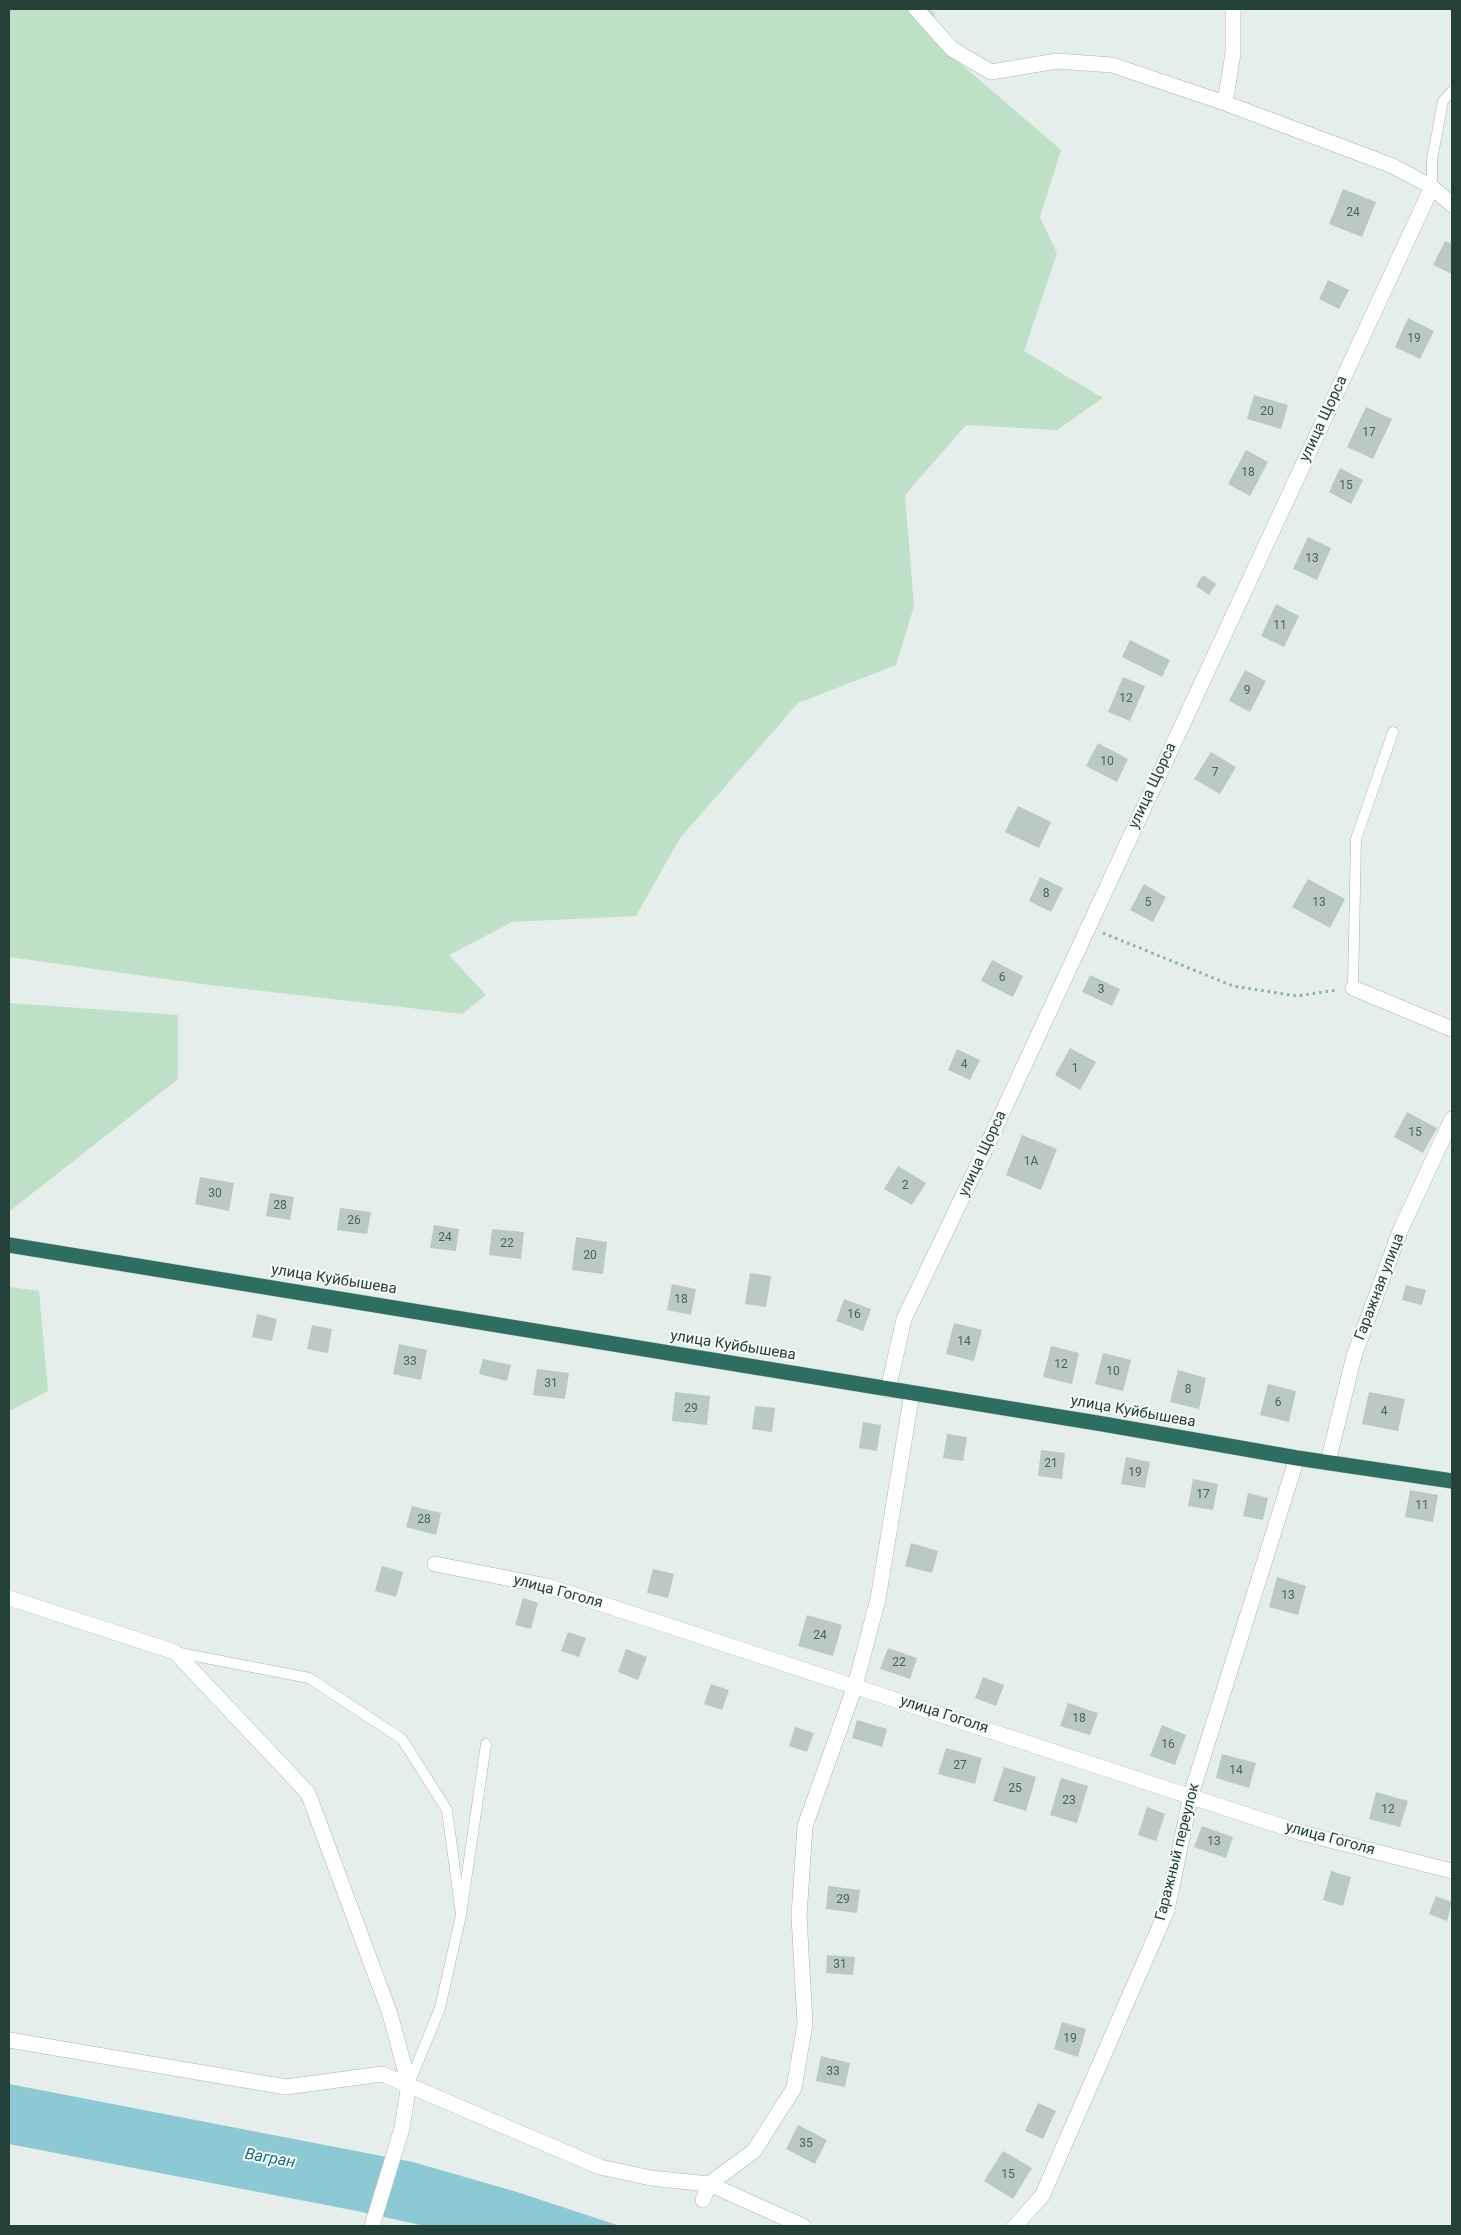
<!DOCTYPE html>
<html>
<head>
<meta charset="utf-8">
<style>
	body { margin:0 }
	#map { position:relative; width:1461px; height:2235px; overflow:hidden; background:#e5eeea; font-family:Roboto,sans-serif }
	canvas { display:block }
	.frame { position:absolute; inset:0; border:10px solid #234139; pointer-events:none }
</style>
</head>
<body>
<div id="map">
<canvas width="1461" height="2235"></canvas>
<div class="frame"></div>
</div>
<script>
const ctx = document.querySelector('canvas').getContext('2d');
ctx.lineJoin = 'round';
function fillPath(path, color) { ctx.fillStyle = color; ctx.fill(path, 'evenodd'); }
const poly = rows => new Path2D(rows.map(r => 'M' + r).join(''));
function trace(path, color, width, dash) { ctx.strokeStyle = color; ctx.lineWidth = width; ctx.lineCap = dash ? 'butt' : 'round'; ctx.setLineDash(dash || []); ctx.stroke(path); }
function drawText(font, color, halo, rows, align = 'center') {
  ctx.font = font + ' Roboto,sans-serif'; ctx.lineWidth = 4; ctx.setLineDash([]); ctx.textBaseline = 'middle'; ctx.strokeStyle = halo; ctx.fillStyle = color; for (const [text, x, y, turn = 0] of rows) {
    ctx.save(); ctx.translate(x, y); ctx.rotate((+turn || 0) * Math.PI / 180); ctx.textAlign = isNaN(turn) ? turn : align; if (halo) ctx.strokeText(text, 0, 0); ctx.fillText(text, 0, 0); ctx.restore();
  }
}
fillPath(poly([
	[9,9,927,9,935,12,933,40,1061,150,1040,217,1057,253,1024,351,1103,398,1057,430,966,425,905,495,914,606,896,665,798,703,680,838,636,916,512,922,449,955,486,995,462,1014,202,984,9,957],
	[9,1003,178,1015,178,1079,11,1210,9,1210],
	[9,1287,39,1291,48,1391,9,1411]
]), '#bee0c7');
fillPath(poly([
	[9,2084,413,2162,517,2192,620,2226,425,2226,357,2211,9,2144]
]), '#8dc9d4');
fillPath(poly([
	[1343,189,1376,202,1362,237,1329,224],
	[1445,241,1452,244,1452,274,1433,265],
	[1328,280,1349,290,1339,309,1319,299],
	[1408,318,1434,331,1420,359,1395,347],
	[1254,395,1288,405,1281,429,1247,419],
	[1366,407,1392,419,1373,459,1347,447],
	[1246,450,1268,462,1250,496,1228,484],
	[1340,468,1363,480,1351,504,1329,492],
	[1308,537,1331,548,1317,580,1293,569],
	[1203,575,1216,584,1209,595,1196,586],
	[1276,604,1299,616,1284,647,1261,636],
	[1130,640,1170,660,1162,677,1122,657],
	[1245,670,1266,681,1250,712,1229,701],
	[1123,677,1145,686,1130,721,1108,712],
	[1098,743,1128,759,1117,782,1086,766],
	[1211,752,1236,767,1220,794,1194,779],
	[1018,806,1051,822,1039,848,1005,832],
	[1040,877,1063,888,1051,912,1029,901],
	[1308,879,1345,899,1330,928,1292,907],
	[1144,884,1166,897,1153,922,1130,910],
	[992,960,1023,976,1013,997,981,981],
	[1090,975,1120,989,1112,1006,1082,992],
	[1070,1048,1096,1062,1080,1090,1055,1075],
	[957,1049,980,1060,970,1080,948,1070],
	[1407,1112,1437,1128,1423,1153,1394,1137],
	[1022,1135,1057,1149,1041,1190,1006,1175],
	[898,1166,926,1183,912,1205,884,1189],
	[200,1177,234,1183,229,1211,195,1204],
	[270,1193,294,1197,290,1220,266,1216],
	[340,1208,371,1212,367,1234,337,1230],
	[434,1225,459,1229,456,1251,430,1248],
	[492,1229,524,1232,521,1259,489,1255],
	[576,1237,607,1242,603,1274,572,1270],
	[750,1273,771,1276,766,1307,745,1304],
	[672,1284,696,1289,691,1315,667,1310],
	[1406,1285,1426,1290,1422,1305,1402,1300],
	[844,1299,871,1309,863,1331,836,1321],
	[257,1314,277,1319,272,1341,252,1337],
	[954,1323,982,1330,974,1361,946,1354],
	[312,1325,332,1329,328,1353,307,1349],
	[399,1344,427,1350,421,1380,393,1374],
	[1051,1346,1079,1353,1072,1384,1043,1377],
	[1103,1353,1131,1360,1123,1391,1095,1384],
	[483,1359,511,1365,507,1381,479,1374],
	[537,1369,569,1373,565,1399,533,1395],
	[1178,1370,1206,1378,1199,1409,1170,1402],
	[1268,1384,1296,1391,1289,1422,1260,1415],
	[675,1392,710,1396,707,1425,672,1421],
	[1369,1392,1405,1399,1398,1431,1362,1424],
	[755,1406,775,1408,772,1432,752,1429],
	[863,1422,881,1425,877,1451,859,1448],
	[947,1434,967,1437,963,1461,943,1458],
	[1041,1450,1065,1453,1062,1479,1038,1476],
	[1126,1457,1150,1462,1145,1488,1121,1484],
	[1193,1479,1218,1484,1213,1510,1188,1506],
	[1410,1490,1438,1495,1433,1522,1405,1517],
	[1248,1493,1268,1498,1263,1520,1243,1516],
	[412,1506,441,1513,436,1535,406,1527],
	[911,1543,938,1551,932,1573,905,1566],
	[382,1566,403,1572,396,1597,375,1591],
	[653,1569,674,1574,668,1598,647,1593],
	[1277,1577,1306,1586,1298,1615,1269,1607],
	[523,1598,538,1603,531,1629,515,1625],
	[807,1615,842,1625,833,1656,798,1646],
	[568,1632,586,1638,579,1657,561,1651],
	[888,1648,917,1658,910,1679,880,1669],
	[626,1649,647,1657,638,1680,618,1672],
	[983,1677,1004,1685,996,1706,975,1698],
	[711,1684,729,1690,722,1710,704,1704],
	[1068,1703,1098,1713,1090,1735,1060,1726],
	[857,1720,887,1729,882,1747,852,1738],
	[1162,1725,1186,1735,1175,1765,1150,1756],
	[795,1727,814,1733,807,1752,789,1746],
	[946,1748,982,1758,975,1784,938,1774],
	[1222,1754,1256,1763,1249,1788,1216,1778],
	[1004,1767,1036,1777,1026,1811,993,1801],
	[1061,1778,1088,1786,1077,1823,1050,1815],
	[1376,1792,1408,1801,1400,1827,1369,1819],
	[1147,1807,1165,1814,1156,1841,1138,1835],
	[1202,1826,1233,1837,1226,1858,1194,1847],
	[1331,1871,1351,1877,1343,1906,1323,1900],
	[828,1886,860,1890,857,1913,826,1909],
	[1436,1896,1452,1902,1447,1921,1429,1914],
	[827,1955,855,1957,853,1975,826,1973],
	[1062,2022,1086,2029,1078,2057,1054,2049],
	[821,2056,850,2063,845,2087,816,2081],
	[1038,2103,1056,2111,1043,2139,1025,2131],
	[798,2125,827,2140,815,2164,786,2149],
	[1003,2151,1032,2168,1013,2199,984,2181]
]), '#bac9c3');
const lane = poly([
	[1432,187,1432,160,1443,101,1452,91],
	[1353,988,1356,839,1393,732],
	[175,1652,309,1678,402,1739,447,1810,461,1915],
	[409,2084,440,2008,461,1915,486,1744]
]);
const street = poly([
	[916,9,952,49,991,72,1057,61,1112,65,1225,103,1393,166,1432,187,1452,205],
	[1225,103,1233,53,1233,9],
	[1353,988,1452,1029],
	[888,1390,904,1319,984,1152,1432,187],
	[1328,1462,1354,1356,1400,1231,1452,1119],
	[435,1564,547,1586,1302,1833,1452,1871],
	[9,1598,175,1652,308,1793,390,2014,409,2084,402,2128,372,2226],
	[9,2040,286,2087,382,2074,600,2167,651,2178,709,2184,803,2226],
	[703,2200,709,2184,754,2151,794,2088,805,2024,799,1916,805,1826,855,1686,878,1599,912,1393],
	[1015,2226,1042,2196,1167,1910,1191,1795,1297,1458]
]);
const highway = poly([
	[9,1245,1103,1424,1297,1458,1452,1481]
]);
trace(lane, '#a7b7b1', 11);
trace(street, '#a7b7b1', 16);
trace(highway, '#c1cac8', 16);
trace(poly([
	[1103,933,1233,986,1297,996,1337,990]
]), '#85b3a4', 3, [2.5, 4]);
trace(lane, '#fff', 10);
trace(street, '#fff', 15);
trace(highway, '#2e6e61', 15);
drawText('12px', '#49635c', null, [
	["24",1353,213],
	["19",1414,339],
	["20",1267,412],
	["17",1369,433],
	["18",1248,473],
	["15",1346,486],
	["13",1312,559],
	["11",1280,626],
	["9",1247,691],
	["12",1126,699],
	["10",1107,762],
	["7",1215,773],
	["8",1046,894],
	["5",1148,903],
	["13",1319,903],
	["6",1002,978],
	["3",1101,990],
	["4",964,1065],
	["1",1075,1069],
	["15",1415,1133],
	["1А",1031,1162],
	["2",905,1186],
	["30",215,1194],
	["28",280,1206],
	["26",354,1221],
	["24",445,1238],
	["22",507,1244],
	["20",590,1256],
	["18",681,1300],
	["16",854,1315],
	["14",964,1342],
	["33",410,1362],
	["12",1061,1365],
	["10",1113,1372],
	["31",551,1384],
	["8",1188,1390],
	["6",1278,1403],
	["29",691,1409],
	["4",1384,1412],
	["21",1051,1464],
	["19",1135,1473],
	["17",1203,1495],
	["11",1422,1506],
	["28",424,1520],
	["13",1288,1596],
	["24",820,1636],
	["22",899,1663],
	["18",1079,1719],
	["16",1168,1745],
	["27",960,1766],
	["14",1236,1771],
	["25",1015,1789],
	["23",1069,1801],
	["12",1388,1810],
	["13",1214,1842],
	["29",843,1900],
	["31",840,1965],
	["19",1070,2039],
	["33",833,2072],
	["35",806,2144],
	["15",1008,2175]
]);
drawText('15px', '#234139', '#f6fbf8', [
	["улица Щорса",1324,419,-65],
	["улица Щорса",1153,786,-65],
	["улица Щорса",983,1154,-65],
	["улица Куйбышева",334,1280,9],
	["Гаражная улица",1380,1287,-69],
	["улица Куйбышева",733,1346,9],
	["улица Куйбышева",1133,1412,10],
	["улица Гоголя",558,1592,15],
	["улица Гоголя",944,1715,18],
	["улица Гоголя",1330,1839,15],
	["Гаражный переулок",1178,1852,-76]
]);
drawText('italic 16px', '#1b6f7f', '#f6fbf8', [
	["Вагран",270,2159,10]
]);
</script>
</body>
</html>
